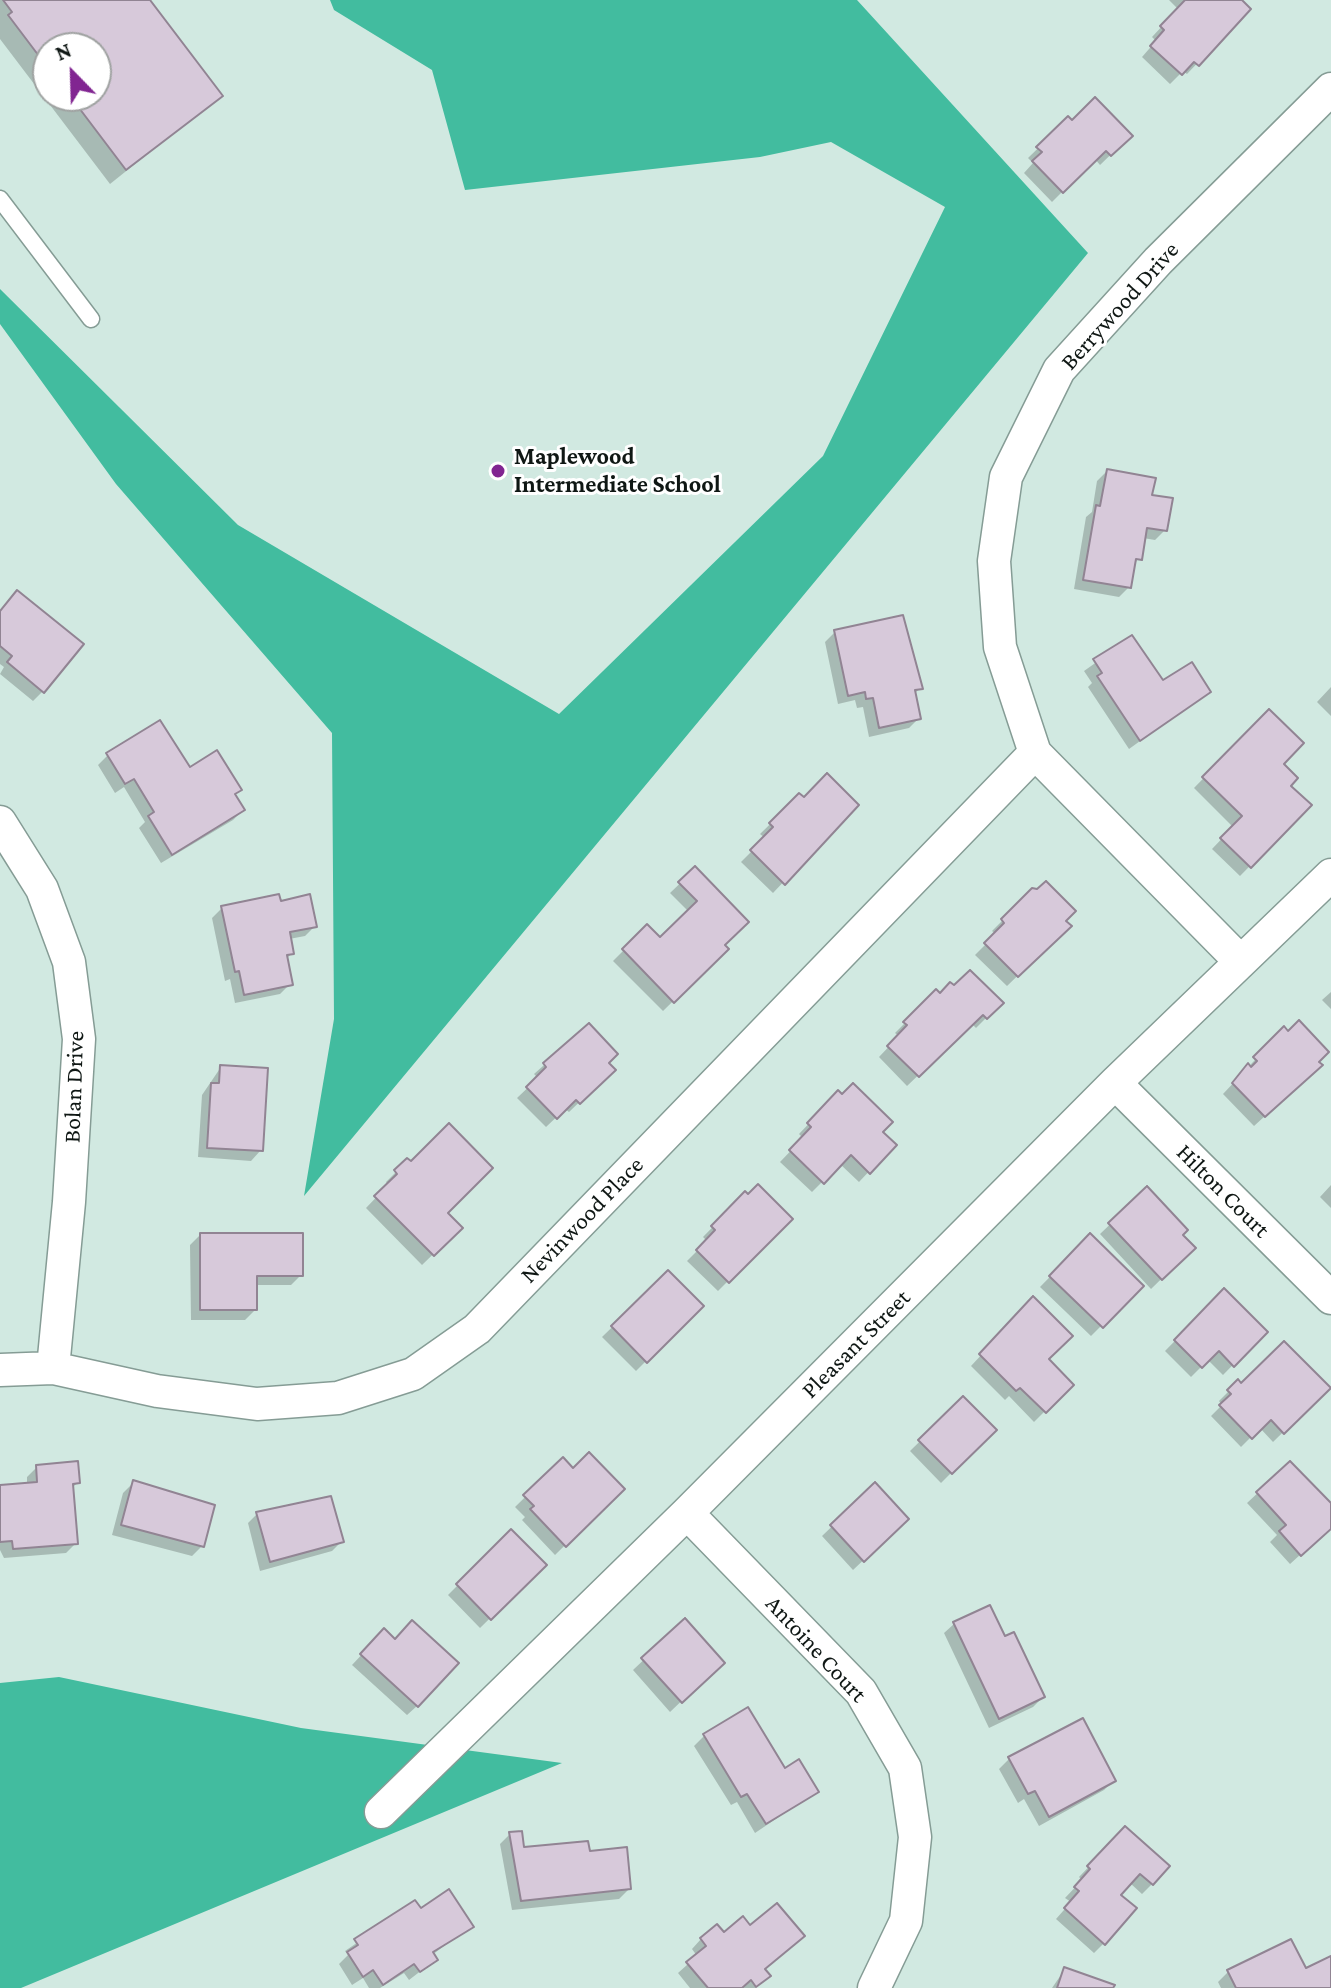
<!DOCTYPE html>
<html>
<head>
<meta charset="utf-8">
<style>
	body { margin:0 }
	#map { position:relative; width:1331px; height:1988px; overflow:hidden; background:#d1e9e1; font-family:"Crimson Pro",serif }
	canvas { display:block }
	.north { position:absolute; left:32px; top:32px; width:80px; height:80px; box-sizing:border-box; background:#fff; border:2px solid #9fa2a1; border-radius:50%; rotate:337deg; font-size:22px; font-weight:700; line-height:32px; text-align:center; color:#0f1714 }
	.north::after { content:''; display:block; margin:auto; width:28px; height:36px; background:#812591; clip-path:polygon(50% 0,100% 100%,50% 72%,0 100%) }
</style>
</head>
<body>
<div id="map">
<canvas width="1331" height="1988"></canvas>
<div class="north">N</div>
</div>
<script>
const ctx = document.querySelector('canvas').getContext('2d');
ctx.lineJoin = 'round';
function fillPath(path, color) { ctx.fillStyle = color; ctx.fill(path, 'evenodd'); }
const poly = rows => new Path2D(rows.map(r => 'M' + r).join(''));
function trace(path, color, width, dash) { ctx.strokeStyle = color; ctx.lineWidth = width; ctx.lineCap = dash ? 'butt' : 'round'; ctx.setLineDash(dash || []); ctx.stroke(path); }
function drawText(font, color, halo, rows, align = 'center') {
  ctx.font = font + ' "Crimson Pro",serif'; ctx.lineWidth = 6; ctx.setLineDash([]); ctx.textBaseline = 'middle'; ctx.strokeStyle = halo; ctx.fillStyle = color; for (const [text, x, y, turn = 0] of rows) {
    ctx.save(); ctx.translate(x, y); ctx.rotate((+turn || 0) * Math.PI / 180); ctx.textAlign = isNaN(turn) ? turn : align; if (halo) ctx.strokeText(text, 0, 0); ctx.fillText(text, 0, 0); ctx.restore();
  }
}
fillPath(poly([
	[330,0,857,0,1088,253,304,1196,334,1019,332,733,116,484,0,324,0,289,238,525,559,714,823,456,945,207,831,142,760,157,465,190,432,70,334,10],
	[59,1677,301,1728,562,1763,21,1988,0,1988,0,1683]
]), '#42bc9f');
fillPath(poly([
	[0,0,147,0,220,96,110,184,0,39],
	[48,48,96,48,96,96,48,96],
	[1169,0,1239,0,1249,9,1187,74,1183,71,1170,84,1142,57,1156,41,1152,37,1178,9],
	[1068,119,1130,136,1100,165,1095,159,1052,202,1024,173,1033,163,1028,158],
	[1107,471,1150,496,1165,530,1155,540,1143,538,1129,587,1119,597,1074,589,1086,517,1092,512,1097,481],
	[0,612,43,691,33,701,0,674,4,667,0,664],
	[835,632,920,688,914,694,919,718,909,728,869,737,863,707,857,708,855,700,838,704,825,642],
	[1132,637,1162,683,1208,692,1129,749,1088,687,1092,683,1084,671],
	[1331,687,1331,716,1317,702],
	[1269,711,1288,786,1309,806,1240,876,1212,849,1233,827,1194,788],
	[108,755,189,770,239,790,234,795,243,810,233,820,161,863,139,828,145,822,124,787,115,793,98,765],
	[799,796,804,800,856,805,773,893,741,862,765,838,760,834],
	[695,869,726,949,663,1011,613,961,647,927,660,940,689,912,670,893],
	[1033,890,1069,926,1007,986,975,955,996,934,992,931],
	[279,903,315,926,305,936,289,939,292,953,285,960,290,984,280,994,235,1003,230,979,225,981,212,918,222,908],
	[936,992,940,996,1001,1003,976,1028,972,1024,907,1086,879,1057,899,1036,895,1033],
	[1331,992,1331,1009,1322,1000],
	[588,1026,613,1070,569,1112,565,1109,546,1127,517,1098,538,1078,534,1074],
	[1284,1029,1317,1062,1310,1075,1254,1126,1223,1094],
	[221,1067,261,1150,251,1161,198,1157,202,1095],
	[838,1093,894,1145,859,1182,840,1164,812,1192,780,1162,803,1138,799,1134],
	[396,1172,460,1228,422,1265,366,1208,388,1185,386,1182],
	[1331,1185,1331,1208,1320,1197],
	[1147,1189,1193,1248,1151,1289,1100,1234],
	[745,1194,790,1219,718,1291,687,1261,707,1241,703,1237],
	[200,1235,301,1275,291,1285,255,1285,255,1310,245,1320,191,1320,190,1245],
	[1090,1236,1141,1286,1091,1336,1040,1287],
	[668,1273,701,1306,636,1371,602,1337],
	[1224,1291,1265,1332,1223,1375,1208,1360,1191,1377,1165,1351],
	[1024,1309,1046,1359,1071,1385,1034,1422,1009,1396,1005,1400,971,1366],
	[1238,1382,1241,1386,1328,1388,1273,1442,1260,1428,1241,1447,1211,1416,1222,1405,1219,1401],
	[963,1399,994,1430,941,1483,910,1451],
	[563,1460,573,1470,622,1489,555,1555,522,1520,525,1517,515,1507],
	[1290,1463,1331,1505,1331,1527,1290,1564,1270,1542,1277,1535,1247,1503],
	[37,1467,77,1483,71,1489,76,1543,66,1553,4,1558,0,1550,0,1487,27,1485,27,1477],
	[133,1483,198,1500,202,1546,192,1556,112,1535,123,1493],
	[875,1485,907,1519,853,1570,822,1536],
	[258,1513,342,1541,332,1551,260,1571,248,1523],
	[511,1532,544,1565,480,1628,448,1595],
	[685,1621,712,1672,670,1712,633,1670],
	[954,1624,1004,1639,1043,1697,1033,1707,989,1728,944,1633],
	[384,1631,417,1706,407,1715,352,1665],
	[704,1736,784,1771,816,1792,755,1833,737,1802,731,1805,694,1746],
	[1009,1759,1114,1780,1104,1790,1039,1826,1024,1799,1018,1803,999,1769],
	[1125,1829,1152,1884,1142,1894,1130,1883,1119,1895,1104,1943,1094,1953,1056,1919,1071,1902,1065,1898,1082,1880,1079,1877],
	[510,1834,522,1849,588,1853,629,1889,619,1899,512,1910,500,1844],
	[415,1903,420,1910,471,1926,432,1955,435,1960,409,1980,404,1973,380,1988,369,1988,363,1978,352,1985,339,1964,348,1955,345,1951],
	[701,1939,763,1970,768,1976,755,1988,690,1988,678,1973,697,1956,692,1949],
	[1331,1958,1331,1988,1221,1988,1218,1982,1228,1972,1305,1971],
	[1065,1969,1111,1988,1052,1988]
]), '#0003');
const building = poly([
	[3,0,150,0,223,96,126,170,70,96,96,96,96,48,48,48,48,68,8,15,12,12,3,0],
	[1185,0,1242,0,1251,9,1199,66,1194,62,1182,75,1150,46,1164,30,1160,26,1185,0],
	[1095,97,1133,136,1111,156,1106,151,1063,193,1032,161,1042,152,1036,147,1068,116,1072,120,1095,97],
	[1107,469,1156,478,1152,495,1173,498,1167,531,1147,528,1142,560,1136,559,1131,588,1083,580,1096,505,1100,506,1107,469],
	[17,590,84,644,44,693,7,662,12,656,0,646,0,611,17,590],
	[903,615,923,689,915,690,921,719,879,728,873,698,866,699,865,692,848,696,834,630,903,615],
	[1132,635,1163,680,1192,662,1211,692,1140,741,1097,676,1102,673,1093,659,1132,635],
	[1269,709,1304,743,1284,764,1298,778,1291,786,1312,805,1251,868,1220,838,1242,816,1202,777,1269,709],
	[160,720,190,767,217,750,242,790,235,794,245,810,172,855,148,816,154,812,134,779,125,784,106,753,160,720],
	[827,773,859,805,785,885,750,850,773,827,769,823,799,793,804,797,827,773],
	[695,866,749,922,725,945,729,949,674,1003,622,949,647,924,660,937,697,901,678,882,695,866],
	[1046,881,1076,911,1066,921,1072,926,1018,977,984,943,1004,923,1001,919,1032,888,1037,889,1046,881],
	[279,894,281,901,310,894,317,927,290,932,294,954,287,955,293,985,244,995,239,971,235,972,221,906,279,894],
	[970,970,1004,1003,987,1019,983,1015,919,1077,887,1046,907,1025,903,1022,936,989,940,993,950,982,954,985,970,970],
	[1299,1020,1329,1052,1319,1062,1323,1065,1265,1117,1232,1083,1248,1063,1251,1067,1257,1061,1253,1057,1284,1026,1288,1031,1299,1020],
	[589,1023,618,1054,609,1063,616,1070,580,1104,576,1100,557,1119,526,1087,546,1067,543,1063,589,1023],
	[220,1065,268,1068,263,1151,207,1148,211,1083,219,1083,220,1065],
	[853,1083,893,1122,883,1132,897,1145,870,1174,851,1155,824,1184,789,1150,811,1127,807,1123,838,1090,842,1094,853,1083],
	[449,1123,493,1168,448,1213,463,1228,434,1256,374,1196,397,1174,394,1170,407,1158,411,1161,449,1123],
	[758,1184,793,1219,729,1283,696,1250,715,1230,711,1226,745,1191,748,1194,758,1184],
	[1147,1186,1188,1230,1183,1235,1196,1248,1162,1280,1108,1223,1147,1186],
	[200,1233,303,1233,303,1276,257,1276,257,1310,200,1310,200,1233],
	[1090,1233,1144,1286,1103,1328,1049,1276,1090,1233],
	[668,1270,704,1306,647,1363,611,1326,668,1270],
	[1224,1288,1268,1332,1234,1367,1219,1351,1202,1368,1174,1340,1224,1288],
	[1033,1296,1073,1336,1049,1359,1074,1385,1046,1413,1020,1388,1016,1391,979,1354,1033,1296],
	[1284,1341,1331,1388,1284,1434,1271,1420,1252,1439,1219,1405,1231,1394,1227,1390,1238,1379,1241,1383,1284,1341],
	[963,1396,997,1430,952,1474,918,1440,963,1396],
	[589,1452,625,1489,566,1547,530,1509,534,1506,523,1495,563,1457,573,1468,589,1452],
	[78,1461,80,1483,73,1484,78,1544,13,1549,12,1541,0,1542,0,1485,37,1482,36,1465,78,1461],
	[1290,1461,1331,1503,1331,1529,1301,1556,1279,1531,1286,1525,1256,1492,1290,1461],
	[133,1480,215,1505,204,1547,121,1525,133,1480],
	[875,1482,909,1519,864,1562,830,1525,875,1482],
	[331,1496,344,1542,270,1562,256,1512,331,1496],
	[511,1529,547,1565,491,1620,456,1584,511,1529],
	[990,1605,1005,1636,1014,1632,1045,1697,999,1719,953,1622,990,1605],
	[685,1618,725,1663,682,1703,641,1658,685,1618],
	[412,1620,459,1663,418,1707,360,1654,384,1628,395,1639,412,1620],
	[748,1707,785,1768,799,1759,819,1792,766,1824,747,1794,741,1797,703,1734,748,1707],
	[1083,1718,1116,1781,1049,1817,1035,1791,1028,1794,1008,1757,1083,1718],
	[1125,1826,1170,1866,1153,1885,1140,1874,1121,1895,1137,1908,1105,1945,1064,1908,1079,1891,1074,1887,1090,1869,1087,1866,1125,1826],
	[522,1831,524,1847,588,1841,590,1851,627,1847,631,1889,521,1901,509,1832,522,1831],
	[449,1889,474,1927,433,1952,438,1960,420,1972,414,1964,383,1985,373,1970,363,1977,347,1952,358,1945,354,1939,415,1900,421,1908,449,1889],
	[777,1903,805,1936,765,1969,771,1976,756,1987,751,1980,742,1988,708,1988,686,1962,706,1946,700,1938,717,1924,724,1932,743,1916,750,1925,777,1903],
	[1291,1939,1306,1968,1331,1956,1331,1988,1236,1988,1227,1970,1291,1939],
	[1064,1967,1115,1985,1113,1988,1057,1988,1064,1967]
]);
fillPath(building, '#d7c9da');
trace(building, '#918493', 2);
const lane = poly([
	[0,199,91,319]
]);
const street = poly([
	[0,822,42,889,69,962,79,1039,69,1202,53,1368],
	[1240,961,1035,753,1000,647,994,561,1006,477,1059,370,1158,261,1331,89],
	[1115,1083,1331,1298],
	[0,1370,53,1368,157,1391,257,1404,338,1398,413,1374,477,1329,1035,753],
	[687,1513,861,1692,905,1768,915,1837,906,1921,874,1988],
	[381,1812,687,1513,1115,1083,1331,875]
]);
trace(lane, '#859c95', 19);
trace(street, '#859c95', 35);
trace(lane, '#fff', 16);
trace(street, '#fff', 32);
for (const [x, y, r, color] of [
	[498,471,8,"#812591"]
]) { const dot = new Path2D(); dot.arc(x, y, r, 0, 2 * Math.PI); ctx.fillStyle = color; ctx.fill(dot); trace(dot, '#fff', 3); }
drawText('24px', '#0f1714', '#fff', [
	["Berrywood Drive",1120,306,-48],
	["Bolan Drive",74,1087,-88],
	["Hilton Court",1223,1191,45],
	["Nevinwood Place",582,1220,-46],
	["Pleasant Street",856,1344,-45],
	["Antoine Court",816,1649,47]
]);
drawText('bold 24px', '#0f1714', '#fff', [
	["Maplewood",514,457],
	["Intermediate School",514,485]
], 'left');
</script>
</body>
</html>
